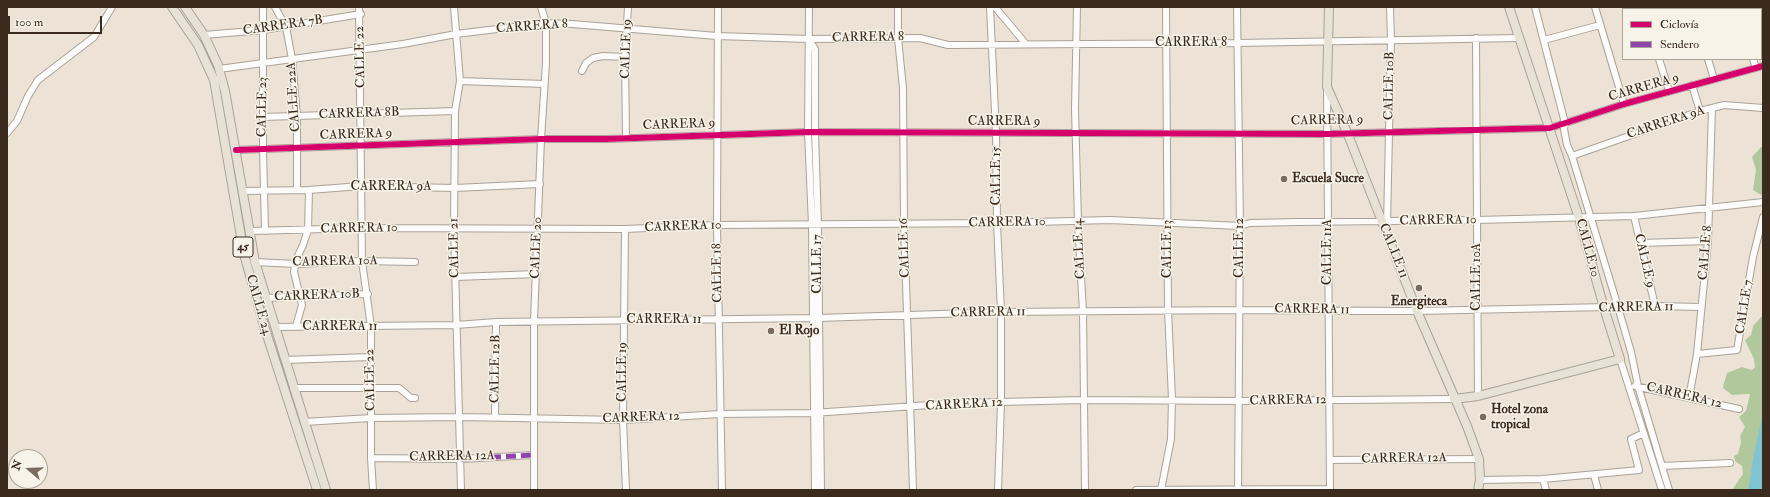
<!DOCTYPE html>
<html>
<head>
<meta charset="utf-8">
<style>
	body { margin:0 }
	#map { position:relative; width:1770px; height:497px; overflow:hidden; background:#ece3d6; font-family:"IM FELL Double Pica",serif }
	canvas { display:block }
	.frame { position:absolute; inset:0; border:8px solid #3b2a1e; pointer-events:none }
	.legend { position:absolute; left:1622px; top:8px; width:140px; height:52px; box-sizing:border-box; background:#f7f3e8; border:1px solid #aca397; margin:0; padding:5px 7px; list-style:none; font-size:12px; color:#3b2a1e }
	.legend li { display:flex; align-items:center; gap:8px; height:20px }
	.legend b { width:20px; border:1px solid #aca397 }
	.north { position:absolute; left:8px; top:449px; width:40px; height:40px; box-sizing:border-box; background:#f7f3e8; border:1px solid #aca397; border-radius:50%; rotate:289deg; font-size:11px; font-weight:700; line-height:16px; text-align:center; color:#3b2a1e }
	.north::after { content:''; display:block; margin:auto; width:14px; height:18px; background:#796b5e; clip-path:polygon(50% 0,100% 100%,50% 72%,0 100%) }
	.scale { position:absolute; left:8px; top:16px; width:94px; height:18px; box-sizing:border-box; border:2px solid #3b2a1e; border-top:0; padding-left:5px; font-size:12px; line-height:14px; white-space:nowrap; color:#3b2a1e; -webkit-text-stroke:3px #f7f3e8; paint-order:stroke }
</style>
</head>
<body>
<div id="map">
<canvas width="1770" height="497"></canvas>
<div class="frame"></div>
<ul class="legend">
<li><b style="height:5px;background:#d6006c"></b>Ciclovía</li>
<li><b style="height:5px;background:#8e44ad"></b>Sendero</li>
</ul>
<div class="north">N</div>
<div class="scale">100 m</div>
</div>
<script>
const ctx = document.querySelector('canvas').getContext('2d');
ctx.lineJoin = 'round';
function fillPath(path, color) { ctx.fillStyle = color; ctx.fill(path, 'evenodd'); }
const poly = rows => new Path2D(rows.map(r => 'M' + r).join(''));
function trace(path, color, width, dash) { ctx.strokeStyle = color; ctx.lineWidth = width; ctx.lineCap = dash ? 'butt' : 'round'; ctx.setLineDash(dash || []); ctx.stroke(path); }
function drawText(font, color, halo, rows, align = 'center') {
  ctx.font = font + ' "IM FELL Double Pica",serif'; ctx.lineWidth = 3; ctx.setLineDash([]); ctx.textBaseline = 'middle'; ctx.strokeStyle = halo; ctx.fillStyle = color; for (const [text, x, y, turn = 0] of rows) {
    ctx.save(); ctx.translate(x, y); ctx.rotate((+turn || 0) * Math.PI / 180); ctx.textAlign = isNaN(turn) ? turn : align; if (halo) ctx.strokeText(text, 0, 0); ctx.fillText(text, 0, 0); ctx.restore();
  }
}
fillPath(poly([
	[1763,145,1763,196,1753,190,1756,170,1752,157],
	[1763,315,1763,412,1748,490,1732,490,1743,474,1742,466,1735,461,1734,456,1738,454,1741,442,1740,436,1745,427,1739,417,1746,411,1750,394,1732,395,1723,388,1724,383,1727,373,1742,367,1752,370,1755,367,1754,359,1745,340,1751,335,1753,326]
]), '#b1c89c');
fillPath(poly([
	[1763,412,1763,490,1748,490,1754,454]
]), '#80c4d1');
const minor = poly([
	[263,7,263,149,265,231],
	[275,7,286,27,292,59,297,116,297,190],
	[359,7,362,261,371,327,371,458,373,490],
	[454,7,460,81,455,111,454,228,461,490],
	[718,7,717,225,722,490],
	[809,7,808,132,812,225,815,490],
	[898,7,898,38,903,88,904,224,913,490],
	[990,7,996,133,997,223,1001,312,1001,403,998,490],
	[995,7,1025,43],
	[1077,7,1075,109,1078,222,1083,312,1085,490],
	[1237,7,1240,226,1238,490],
	[1535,7,1565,123,1564,129,1567,145,1572,156,1618,307,1631,352,1638,386,1669,490],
	[1595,7,1624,104],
	[1643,7,1644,9],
	[1693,7,1693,9],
	[1738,7,1739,9],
	[204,35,263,30,361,14],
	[1476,38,1478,396],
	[1544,40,1600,25],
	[810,41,815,49,815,133,818,225,821,490],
	[1659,59,1669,91],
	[1708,59,1714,79],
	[1753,59,1756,68],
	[219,69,403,44,456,34,546,23,572,24,717,36,809,39,920,38,948,45,1237,43,1518,38],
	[582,71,586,63,593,58,603,56,625,57],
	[460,81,544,84],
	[1692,85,1700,111],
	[1327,90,1330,490],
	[263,117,455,111],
	[7,133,17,121,28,96,38,80,94,37,112,7],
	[626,138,625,57,628,7],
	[236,150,541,139,606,139,808,132,1327,134,1550,128,1624,104,1763,66],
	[1572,156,1700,111,1724,105,1763,108],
	[243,191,309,190,361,186,455,188,540,184],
	[1634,216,1655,306],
	[1387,225,1391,40,1390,7],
	[625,229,623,420,626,490],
	[250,231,363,228,625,229,717,225,997,223,1110,220,1240,226,1250,223,1297,222,1476,220,1634,216,1763,202],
	[1640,243,1708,241],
	[255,262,296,264,362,261,415,262],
	[456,277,537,274],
	[265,298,368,294],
	[296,326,302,305,294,272,296,260,303,245,308,230,309,190],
	[275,327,456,325,496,322,818,318,1001,312,1240,310,1417,311,1655,306,1701,307],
	[1697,354,1737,350,1753,257,1763,217],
	[1620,359,1662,490],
	[285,360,370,357],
	[1635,386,1739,409],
	[293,388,399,388,411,398,415,398],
	[1689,398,1697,354,1708,241,1712,108],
	[495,417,496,322],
	[304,422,371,418,460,417,623,420,720,414,813,413,959,403,1083,400,1238,401,1454,399],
	[371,458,461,459,533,455],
	[1330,460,1479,459],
	[1662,466,1730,463],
	[1594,475,1598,490],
	[1543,479,1546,490],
	[1480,480,1543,479,1639,470,1631,439,1644,433],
	[534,490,534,321,541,139,546,63,546,23,541,7],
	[1136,490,1330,489],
	[1161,490,1171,439,1172,399,1168,310,1166,7]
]);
const major = poly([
	[172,7,198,45,214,80,244,254,265,329,317,490],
	[185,7,204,35,218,65,225,91,255,262,326,490],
	[1329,7,1327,87,1347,132,1417,311,1467,426,1479,459,1480,480,1478,490],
	[1454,399,1478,396,1620,359,1604,308,1579,218,1509,7]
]);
trace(minor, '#a9a298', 8);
trace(major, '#a9a298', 10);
trace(minor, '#fcfbf9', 6);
trace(major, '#e8e1d5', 8);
trace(poly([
	[461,459,533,455]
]), '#8e44ad', 5, [10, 5]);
trace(poly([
	[236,150,541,139,606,139,808,132,1327,134,1550,128,1624,104,1763,66]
]), '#d6006c', 6);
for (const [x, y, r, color] of [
	[1284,179,4,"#796b5e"],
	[1419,288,4,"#796b5e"],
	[771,331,4,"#796b5e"],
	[1483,417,4,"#796b5e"]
]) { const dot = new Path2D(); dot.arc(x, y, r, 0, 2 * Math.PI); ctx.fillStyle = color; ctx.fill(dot); trace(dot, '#f7f3e8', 1.5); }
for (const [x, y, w] of [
	[243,247,20]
]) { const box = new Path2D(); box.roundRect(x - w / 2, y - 10, w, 20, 3); ctx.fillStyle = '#f7f3e8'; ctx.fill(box); trace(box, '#3b2a1e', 1); }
drawText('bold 12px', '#3b2a1e', null, [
	["45",243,247]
]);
drawText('13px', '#3b2a1e', '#f7f3e8', [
	["CARRERA 7B",283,26,-8],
	["CARRERA 8",532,27,-4],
	["CARRERA 8",868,38,-1],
	["CARRERA 8",1191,43],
	["CALLE 19",627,49,-88],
	["CALLE 22",361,57,-91],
	["CALLE 10B",1390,86,-89],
	["CARRERA 9",1644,88,-16],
	["CALLE 22A",294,97,-94],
	["CALLE 23",263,107,-89],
	["CARRERA 8B",359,114,-2],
	["CARRERA 9",1327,121,-1],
	["CARRERA 9",1004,122],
	["CARRERA 9A",1666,123,-18],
	["CARRERA 9",679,125,-2],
	["CARRERA 9",356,135,-2],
	["CALLE 15",997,176,-90],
	["CARRERA 9A",391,187],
	["CARRERA 10",1438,221,-1],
	["CARRERA 10",1007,223,-1],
	["CARRERA 10",683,227,-2],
	["CARRERA 10",359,229,-1],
	["CALLE 21",455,248,-91],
	["CALLE 20",537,248,-88],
	["CALLE 16",905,248,-92],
	["CALLE 12",1240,248,-90],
	["CALLE 10",1587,248,75],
	["CALLE 14",1080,249,-93],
	["CALLE 13",1168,249,-90],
	["CALLE 11",1393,251,68],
	["CALLE 11A",1328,252,-90],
	["CALLE 8",1706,253,-85],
	["CALLE 9",1644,261,77],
	["CARRERA 10A",335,262,-1],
	["CALLE 17",818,264,-90],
	["CALLE 18",718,273,-91],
	["CALLE 10A",1477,277,-90],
	["CARRERA 10B",317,296,-2],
	["CALLE 24",258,305,74],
	["CALLE 7",1745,307,-81],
	["CARRERA 11",1636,308,-1],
	["CARRERA 11",1312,310,1],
	["CARRERA 11",988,313,-1],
	["CARRERA 11",664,320],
	["CARRERA 11",340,327],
	["CALLE 12B",496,369,-89],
	["CALLE 19",623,372,-90],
	["CALLE 22",371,380,-91],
	["CARRERA 12",1684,396,13],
	["CARRERA 12",1288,401,-1],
	["CARRERA 12",964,405,-3],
	["CARRERA 12",641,418,-2],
	["CARRERA 12A",452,457,-1],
	["CARRERA 12A",1404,459,-1]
]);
drawText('bold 13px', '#3b2a1e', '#f7f3e8', [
	["Escuela Sucre",1292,179],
	["Energiteca",1419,302,"center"],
	["El Rojo",779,331],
	["Hotel zona",1491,410],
	["tropical",1491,425]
], 'left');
</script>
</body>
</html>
